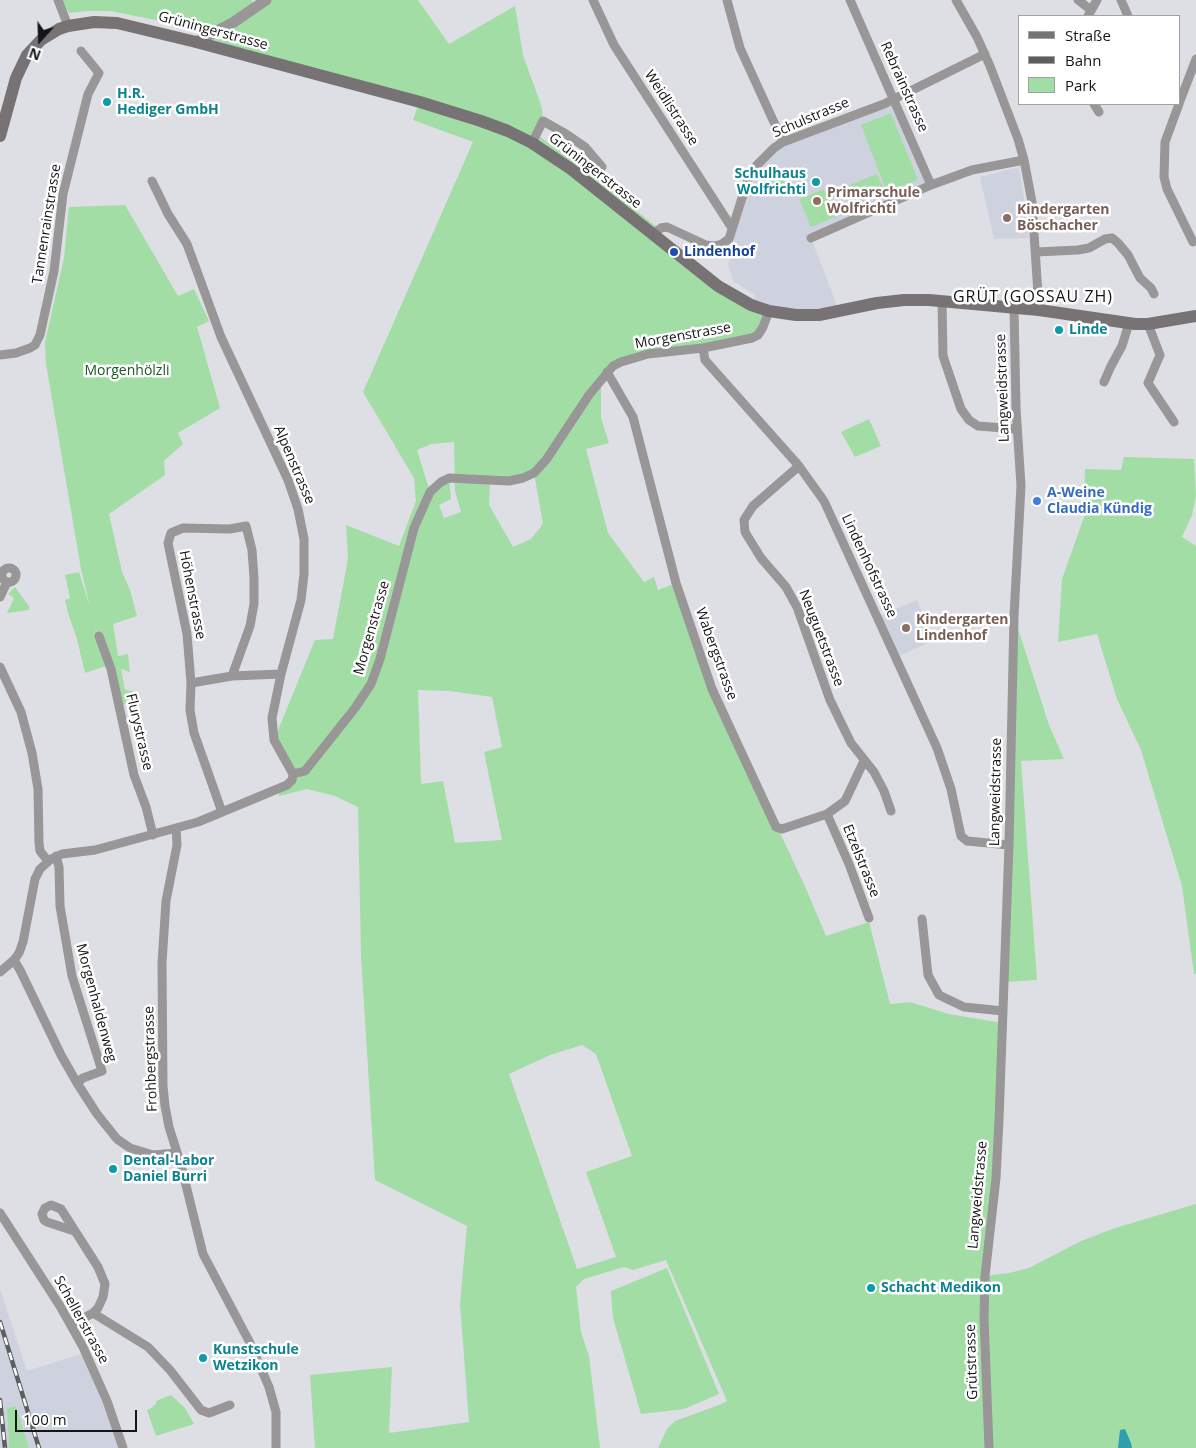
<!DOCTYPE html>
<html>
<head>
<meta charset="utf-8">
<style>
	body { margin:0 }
	#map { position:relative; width:1196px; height:1448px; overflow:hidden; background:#dddfe4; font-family:"Open Sans",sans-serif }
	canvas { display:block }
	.legend { position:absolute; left:1018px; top:15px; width:162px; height:90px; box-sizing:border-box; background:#fff; border:1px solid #a1a1a2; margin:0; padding:6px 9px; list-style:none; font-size:15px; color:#141516 }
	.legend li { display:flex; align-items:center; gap:10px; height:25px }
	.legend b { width:25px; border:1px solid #a1a1a2 }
	.north { position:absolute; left:15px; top:15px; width:50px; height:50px; -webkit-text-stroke:4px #fff; paint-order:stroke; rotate:200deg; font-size:14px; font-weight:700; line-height:20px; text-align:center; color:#141516 }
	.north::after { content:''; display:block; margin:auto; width:18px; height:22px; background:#141516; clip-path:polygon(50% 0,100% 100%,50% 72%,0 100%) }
	.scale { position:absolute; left:15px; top:1410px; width:122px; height:22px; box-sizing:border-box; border:2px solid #141516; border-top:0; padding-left:6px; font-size:15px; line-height:18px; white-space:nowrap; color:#141516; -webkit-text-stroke:4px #fff; paint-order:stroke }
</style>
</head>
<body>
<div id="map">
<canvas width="1196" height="1448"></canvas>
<ul class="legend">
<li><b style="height:6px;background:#777374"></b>Straße</li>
<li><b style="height:6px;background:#5c5e60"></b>Bahn</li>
<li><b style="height:14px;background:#a2dda5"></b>Park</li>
</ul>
<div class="north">N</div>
<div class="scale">100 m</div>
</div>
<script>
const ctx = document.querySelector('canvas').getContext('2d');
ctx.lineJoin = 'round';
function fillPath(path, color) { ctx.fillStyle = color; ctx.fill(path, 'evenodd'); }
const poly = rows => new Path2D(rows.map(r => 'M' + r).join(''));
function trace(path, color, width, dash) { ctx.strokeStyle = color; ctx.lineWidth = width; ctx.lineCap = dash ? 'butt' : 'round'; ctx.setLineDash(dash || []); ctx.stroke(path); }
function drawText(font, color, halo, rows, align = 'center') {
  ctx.font = font + ' "Open Sans",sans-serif'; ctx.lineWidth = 5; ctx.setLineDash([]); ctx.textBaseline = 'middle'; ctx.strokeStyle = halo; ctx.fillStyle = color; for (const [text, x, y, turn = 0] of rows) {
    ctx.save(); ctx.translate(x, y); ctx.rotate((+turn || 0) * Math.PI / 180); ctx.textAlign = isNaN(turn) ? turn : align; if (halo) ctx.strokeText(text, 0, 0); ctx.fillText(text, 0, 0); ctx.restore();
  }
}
fillPath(poly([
	[894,98,931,185,811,238,839,311,819,315,751,305,755,295,733,281,728,265,734,240,732,228,744,187,774,148],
	[1019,167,1024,198,1028,238,994,239,980,177],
	[917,600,934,640,897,657,877,617],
	[0,1289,27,1371,81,1354,99,1393,118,1448,29,1448,16,1406,7,1408,9,1448,0,1448]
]), '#ced2de');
fillPath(poly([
	[61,0,251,0,255,4,214,28,171,23,110,11,89,11,69,13],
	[266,0,418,0,449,44,515,6,523,55,542,108,543,121,537,135,577,163,659,229,652,234,718,286,769,311,758,335,621,362,601,380,601,418,609,443,586,449,608,533,644,582,654,577,658,590,676,583,712,689,804,884,826,936,869,922,890,1004,910,1002,949,1014,1003,1023,985,1276,1009,1273,1029,1268,1081,1241,1115,1228,1196,1204,1196,1448,658,1448,667,1429,675,1421,719,1405,727,1401,666,1260,633,1270,624,1267,584,1279,576,1287,581,1332,589,1356,600,1448,315,1448,310,1375,392,1367,389,1433,469,1422,460,1304,467,1226,375,1180,361,956,358,807,335,796,307,789,279,796,279,788,292,780,274,740,315,640,333,639,348,559,346,525,399,546,416,501,414,478,363,392,473,142,413,120,419,103,196,42],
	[454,442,455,491,461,512,444,518,439,505,451,499,449,478,430,492,417,450,431,444],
	[534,473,543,524,531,539,513,547,489,505,490,481],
	[418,690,450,691,492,697,502,747,484,752,502,840,455,843,443,781,421,784],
	[582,1045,596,1054,632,1156,586,1172,616,1257,577,1269,509,1074,550,1055],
	[891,113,918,180,887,192,861,125],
	[779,169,789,194,783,197,777,184,773,185,768,173],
	[877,174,885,192,850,206,842,188],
	[824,189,836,217,811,227,799,199],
	[125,205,178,296,194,289,209,321,197,327,220,408,178,433,183,444,164,461,165,475,109,514,122,572,130,590,137,616,113,624,118,656,128,654,130,672,121,669,125,690,133,691,130,699,120,709,93,618,106,666,85,673,77,639,68,613,65,600,70,598,65,575,79,572,90,607,81,569,46,364,45,342,64,258,69,207],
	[869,419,881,446,855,457,841,432],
	[1124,457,1194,459,1196,496,1192,515,1182,537,1196,546,1196,974,1194,974,1182,886,1141,750,1117,699,1097,634,1058,642,1062,579,1084,517,1085,469,1121,470],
	[15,587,29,606,29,610,7,613,14,598,8,594],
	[1014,616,1049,725,1064,759,1021,761,1037,980,1004,982],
	[667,1268,719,1394,684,1409,641,1414,613,1318,611,1291],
	[171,1395,185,1408,194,1424,156,1436,147,1410,153,1407,153,1406,156,1404,156,1401],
	[16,1406,29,1448,9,1448,7,1408]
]), '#a2dda5');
fillPath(poly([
	[1125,1429,1131,1443,1132,1448,1118,1448,1120,1430]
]), '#2d9faf');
trace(poly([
	[58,0,68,26],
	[593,0,614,45,732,228],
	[727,0,740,48,783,142],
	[850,0,931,185],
	[956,0,977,37,990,66,1018,139,1024,160,1032,202,1039,310],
	[1078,0,1091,10],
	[1121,0,1128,16],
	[1088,16,1097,0],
	[1180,101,1196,59],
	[1094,104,1099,112],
	[1179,104,1165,142,1164,177,1167,189,1193,242],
	[532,143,543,121,566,134,585,147,602,167],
	[152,181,168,214,187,244,221,337,288,480,298,509,304,539,304,574,301,600,281,674,272,718,274,740,293,774],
	[652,235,661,228,667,227,706,245,714,246,722,244,729,239,748,179,757,165,774,148,783,142,884,104,985,54],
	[811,238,931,185,972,170,1024,160],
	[1036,252,1078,250,1089,248,1105,239,1112,238,1118,243,1128,255,1140,278,1151,288,1154,294],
	[942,301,943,356,961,409,969,420,978,426,1017,429],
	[1148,324,1160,355,1148,383,1174,422],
	[703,348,705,360,799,466,824,501,937,748,951,789,961,836,967,841,1009,845],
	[0,355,16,353,30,348,35,345,40,335,54,271,63,194,88,94,99,73,81,51],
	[607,372,633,417,676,583,712,689,776,827,782,829,827,814,845,801,864,761],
	[1104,382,1111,366,1122,346,1129,323],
	[799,466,753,506,744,520,745,532,761,558,786,587,797,607,830,700,851,743,874,772,884,791,891,811],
	'2 575a7 7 0 1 1 14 0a7 7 0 1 1-14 0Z',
	[0,597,7,582],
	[99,636,111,669,134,775,146,807,153,835],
	[0,667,21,712,32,753,38,789,39,843,40,851,48,861],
	[191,683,232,676,281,674],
	[293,774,305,771,355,708,371,684,380,659,414,528,430,492,441,482,449,478,509,481,523,478,534,473,546,460,589,395,613,366,621,362,648,354,703,348,752,338,758,335,763,327,769,311],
	[222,812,194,733,190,710,191,683,187,634,168,543,171,533,183,528,230,529,246,526,252,550,254,578,254,604,250,626,232,676],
	[827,814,849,864,869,918],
	[176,828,177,845,166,901,162,963,163,1086,165,1106,169,1127,181,1165,203,1254,249,1341,269,1387,276,1412,276,1448],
	[56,856,59,867,60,906,72,976,102,1071,83,1078,77,1083],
	[922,919,928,975,939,995,964,1007,1003,1011],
	[14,960,20,970,61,1055,77,1083,97,1114,117,1139,130,1148,153,1155,176,1153],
	[0,972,14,960,19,953,23,942,35,879,40,869,51,859,62,854,95,850,198,822,287,785,292,780,293,774],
	[0,1213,60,1306,83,1347,107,1401,123,1448],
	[93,1313,148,1347,170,1370,201,1410,209,1413,230,1405],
	[71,1325,93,1313,98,1308,103,1297,105,1284,98,1267,61,1209,51,1205,45,1208,42,1214,44,1220,47,1222,74,1231],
	[989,1448,984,1318,985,1276,996,1178,999,1120,1009,845,1014,616,1021,486,1016,408,1014,308]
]), '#989696', 9);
trace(poly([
	[196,42,234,22,266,0]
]), '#989696', 11);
trace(poly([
	[0,136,16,78,27,55,41,40,59,29,68,26,94,22,117,23,196,42,420,102,481,121,508,131,532,143,571,169,718,286,751,305,769,311,796,315,819,315,877,303,904,300,929,300,1039,310,1135,324,1148,324,1196,316]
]), '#777374', 12);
const rail = poly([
	[0,1322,39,1448],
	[0,1400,5,1448]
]);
trace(rail, '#5c5e60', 4.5);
trace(rail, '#fff', 2.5, [8]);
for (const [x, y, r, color] of [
	[107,102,5,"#0f9aa8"],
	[816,182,5,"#0f9aa8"],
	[817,201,5,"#8d6e63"],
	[1007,218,5,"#8d6e63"],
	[674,252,5,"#1a4fb4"],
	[1059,330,5,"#0f9aa8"],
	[1037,501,5,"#3f7fe0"],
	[906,628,5,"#8d6e63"],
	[113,1169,5,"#0f9aa8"],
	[871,1288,5,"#0f9aa8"],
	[203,1358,5,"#0f9aa8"]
]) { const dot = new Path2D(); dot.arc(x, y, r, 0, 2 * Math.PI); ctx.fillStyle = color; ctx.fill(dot); trace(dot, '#fff', 2); }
drawText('14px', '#141516', '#fff', [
	["Grüningerstrasse",213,31,15],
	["Rebrainstrasse",904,87,66],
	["Weidlistrasse",671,108,57],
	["Schulstrasse",811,118,-23],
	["Grüningerstrasse",595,171,38],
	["Tannenrainstrasse",47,224,-81],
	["Morgenstrasse",683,336,-10],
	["Langweidstrasse",1003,388,-92],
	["Alpenstrasse",294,465,67],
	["Lindenhofstrasse",869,566,65],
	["Höhenstrasse",192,595,79],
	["Morgenstrasse",372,628,-74],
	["Neuguetstrasse",821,638,69],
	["Wabergstrasse",716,654,70],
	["Flurystrasse",139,732,77],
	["Langweidstrasse",996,792,-89],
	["Etzelstrasse",861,861,68],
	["Morgenhaldenweg",96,1003,75],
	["Frohbergstrasse",151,1059,-92],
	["Langweidstrasse",978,1195,-85],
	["Schellerstrasse",81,1320,61],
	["Grütstrasse",972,1362,-92]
]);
drawText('bold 14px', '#0d838f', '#fff', [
	["H.R.",117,94],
	["Hediger GmbH",117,110],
	["Schulhaus",806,174,"right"],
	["Wolfrichti",806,190,"right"],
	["Linde",1069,330],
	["Dental-Labor",123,1161],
	["Daniel Burri",123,1177],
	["Schacht Medikon",881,1288],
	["Kunstschule",213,1350],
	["Wetzikon",213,1366]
], 'left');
drawText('bold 14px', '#785e54', '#fff', [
	["Primarschule",827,193],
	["Wolfrichti",827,209],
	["Kindergarten",1017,210],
	["Böschacher",1017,226],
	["Kindergarten",916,620],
	["Lindenhof",916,636]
], 'left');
drawText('bold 14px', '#164399', '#fff', [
	["Lindenhof",684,252]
], 'left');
drawText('14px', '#1a5824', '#fff', [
	["Morgenhölzli",127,371]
]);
drawText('bold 14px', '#366cbe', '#fff', [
	["A-Weine",1047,493],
	["Claudia Kündig",1047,509]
], 'left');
ctx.letterSpacing = '1px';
drawText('16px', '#141516', '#fff', [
	["GRÜT (GOSSAU ZH)",1033,297]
]);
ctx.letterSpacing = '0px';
</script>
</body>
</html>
